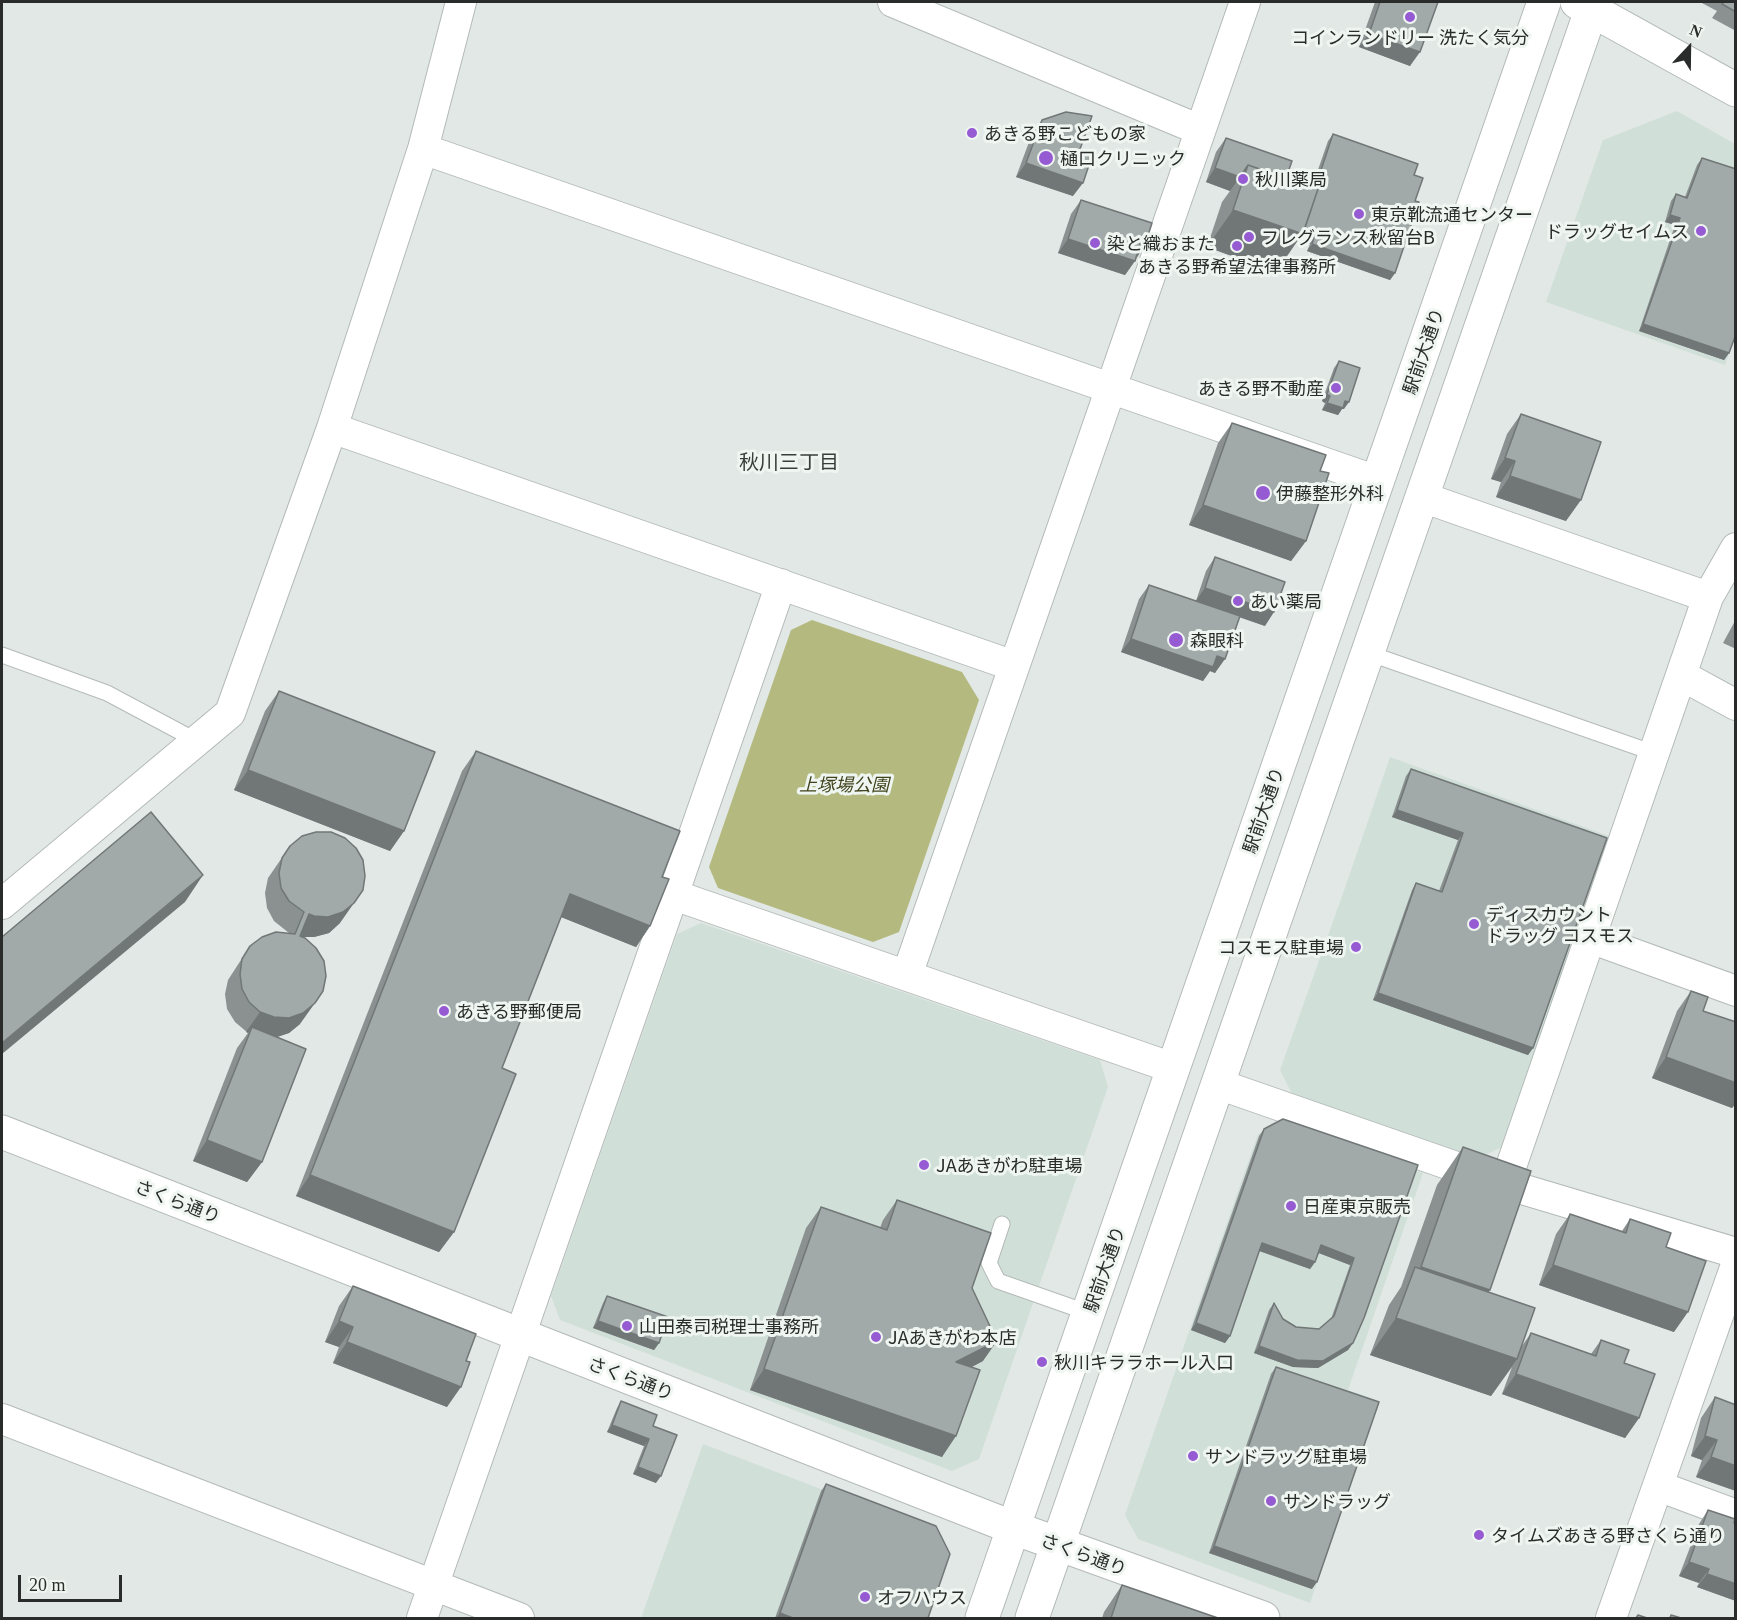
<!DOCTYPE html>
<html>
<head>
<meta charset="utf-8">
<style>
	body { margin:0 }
	#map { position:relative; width:1737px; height:1620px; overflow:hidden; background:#e2e8e5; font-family:Georgia,serif }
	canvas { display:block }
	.frame { position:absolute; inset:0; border:3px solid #292c2a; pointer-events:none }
	.north { position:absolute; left:1659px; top:18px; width:60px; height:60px; -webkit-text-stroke:4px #eff6f2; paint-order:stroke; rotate:22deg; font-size:16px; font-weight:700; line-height:24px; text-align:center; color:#292c2a }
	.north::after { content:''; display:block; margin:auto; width:21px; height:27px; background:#292c2a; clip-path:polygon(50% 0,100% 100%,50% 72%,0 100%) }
	.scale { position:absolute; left:18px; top:1575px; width:104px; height:27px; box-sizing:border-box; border:3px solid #292c2a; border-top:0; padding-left:8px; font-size:18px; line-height:21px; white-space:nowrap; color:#292c2a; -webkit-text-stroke:4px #eff6f2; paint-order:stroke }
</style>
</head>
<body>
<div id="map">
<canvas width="1737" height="1620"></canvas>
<div class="frame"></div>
<div class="north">N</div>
<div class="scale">20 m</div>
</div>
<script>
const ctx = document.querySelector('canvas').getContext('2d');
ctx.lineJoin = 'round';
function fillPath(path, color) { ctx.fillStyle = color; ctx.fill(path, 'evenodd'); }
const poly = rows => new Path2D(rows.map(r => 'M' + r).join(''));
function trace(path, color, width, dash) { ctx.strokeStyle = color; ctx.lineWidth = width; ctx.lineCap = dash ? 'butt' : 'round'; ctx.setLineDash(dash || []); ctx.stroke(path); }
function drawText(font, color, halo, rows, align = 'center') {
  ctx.font = font + ' Georgia,"Noto Sans JP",serif'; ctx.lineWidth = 6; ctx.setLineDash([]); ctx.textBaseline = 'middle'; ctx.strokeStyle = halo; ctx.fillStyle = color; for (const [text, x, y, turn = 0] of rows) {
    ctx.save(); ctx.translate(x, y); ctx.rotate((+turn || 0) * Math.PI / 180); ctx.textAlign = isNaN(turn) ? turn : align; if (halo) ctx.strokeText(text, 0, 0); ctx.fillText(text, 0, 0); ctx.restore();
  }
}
fillPath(poly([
	[1677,111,1735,144,1736,334,1725,365,1546,302,1603,140],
	[1390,757,1609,836,1502,1147,1479,1158,1292,1094,1280,1070,1347,882],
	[701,923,1100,1060,1108,1087,979,1459,952,1471,560,1320,551,1296,677,934],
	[1279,1123,1423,1173,1348,1390,1380,1401,1310,1603,1138,1539,1125,1515,1258,1134],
	[703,1444,931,1531,925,1618,641,1618]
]), '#d1dfd9');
fillPath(poly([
	[812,620,962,672,979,700,899,932,873,942,718,888,709,867,791,630]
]), '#b4b97f');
const service = poly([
	[1368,653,1654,753],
	[2,655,107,693,197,741],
	[1002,1224,989,1263,998,1281,1089,1313]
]);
const minor = poly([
	[893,2,1200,130],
	[423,149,1377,481],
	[332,428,1014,666],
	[1422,497,1708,597],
	[1681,675,1736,705],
	[674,895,1173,1068],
	[2,904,230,713,332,428,423,149,461,2],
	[1590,938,1736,991],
	[907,975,1245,2],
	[1218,1084,1505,1184,1736,1253],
	[1505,1184,1708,597,1736,548],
	[2,1419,519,1618],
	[1658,1486,1736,1515],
	[422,1618,781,584],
	[1611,1618,1736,1265]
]);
const tertiary = poly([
	[2,1132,1014,1528,1263,1618],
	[982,1618,1544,2],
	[1032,1618,1594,2]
]);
const secondary = poly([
	[1577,2,1736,90]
]);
trace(service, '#b3bab7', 17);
trace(minor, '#b3bab7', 32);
trace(tertiary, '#b3bab7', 35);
trace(secondary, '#b3bab7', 35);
trace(service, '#fff', 15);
trace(minor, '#fff', 30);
trace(tertiary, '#fff', 33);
trace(secondary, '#fff', 33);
fillPath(poly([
	[1375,2,1438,2,1410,66,1359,47],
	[1700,2,1736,2,1736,31,1712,18,1717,11],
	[1042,120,1079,152,1073,196,1016,177,1032,134],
	[1333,134,1414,175,1415,201,1395,273,1390,280,1307,251,1310,244,1298,240,1276,272,1207,247,1222,202,1230,191,1206,182,1216,152,1226,138,1286,178,1312,187,1328,141],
	[1702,158,1729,353,1724,360,1639,331,1675,225,1665,222,1671,201,1676,194,1685,197,1697,165],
	[1081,200,1136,259,1125,275,1058,253,1071,214],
	[1339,361,1344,409,1342,409,1338,415,1322,410,1325,403,1322,401,1334,368],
	[1521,414,1566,521,1496,497,1501,482,1491,479,1507,434],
	[1232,423,1320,471,1306,541,1291,561,1189,525,1218,443],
	[1215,557,1265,626,1240,617,1215,673,1210,671,1203,681,1121,652,1139,599,1149,585,1196,601,1206,571],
	[1736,619,1736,649,1723,643],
	[279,691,404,831,390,851,234,790,265,711],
	[476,751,662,877,650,926,636,947,561,917,502,1068,454,1232,439,1252,296,1196,462,771],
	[1411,769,1607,838,1533,1048,1528,1055,1373,1000,1412,890,1416,883,1439,891,1458,840,1392,817,1406,776],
	[290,846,340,923,329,933,314,937,301,937,300,1024,289,1033,277,1037,262,1162,247,1182,193,1161,237,1048,248,1033,235,1022,227,1009,225,994,228,980,250,946,289,933,274,921,267,908,265,893,268,878],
	[1691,991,1703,1011,1736,1022,1736,1103,1732,1108,1652,1078,1677,1011],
	[1264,1129,1418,1165,1353,1343,1348,1350,1318,1368,1293,1367,1254,1353,1269,1310,1274,1303,1283,1319,1296,1327,1319,1329,1331,1319,1350,1265,1319,1253,1315,1262,1310,1269,1259,1251,1230,1336,1225,1343,1191,1330,1259,1136],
	[1463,1147,1489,1292,1522,1346,1531,1333,1591,1354,1601,1340,1624,1363,1639,1418,1625,1438,1502,1394,1512,1367,1491,1396,1370,1355,1389,1305,1401,1287,1437,1185],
	[897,1200,972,1288,983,1361,971,1367,942,1457,750,1390,806,1228,821,1207,880,1228,883,1220],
	[1570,1214,1622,1231,1630,1219,1666,1247,1674,1332,1539,1285,1556,1234],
	[353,1286,466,1361,447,1407,333,1363,339,1347,325,1342,339,1306],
	[607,1296,659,1343,654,1350,593,1328,603,1303],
	[1276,1367,1312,1589,1209,1553,1271,1374],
	[1715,1397,1736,1491,1696,1477,1702,1460,1691,1456,1701,1418],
	[621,1401,653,1426,656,1483,633,1474,644,1446,607,1432,617,1408],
	[826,1484,928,1618,775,1618,821,1491],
	[1708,1510,1734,1523,1736,1601,1697,1587,1699,1583,1679,1576,1699,1524],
	[1122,1585,1218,1618,1102,1618,1104,1612]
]), '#8b9191');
fillPath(poly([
	[1369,34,1420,52,1410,66,1359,47],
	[1026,163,1083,183,1073,196,1016,177],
	[1215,168,1240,177,1230,191,1206,182],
	[1233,210,1314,237,1310,244,1298,240,1276,272,1207,247],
	[1670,215,1680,218,1675,225,1665,222],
	[1068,239,1135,261,1125,275,1058,253],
	[1140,244,1145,245,1136,259],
	[1312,244,1395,273,1390,280,1307,251],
	[1643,324,1729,353,1724,360,1639,331],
	[1327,394,1330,396,1325,403,1322,401],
	[1345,401,1349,402,1344,409,1342,409,1338,415,1322,410,1327,403],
	[1505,458,1515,461,1501,482,1491,479],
	[1510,476,1581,500,1566,521,1496,497],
	[1203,505,1306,541,1291,561,1189,525],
	[1205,588,1274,612,1265,626,1195,602],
	[1131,639,1217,656,1225,659,1215,673,1210,671,1203,681,1121,652],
	[248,770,404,831,390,851,234,790],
	[1397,810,1463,833,1458,840,1392,817],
	[203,875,185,902,2,1054,2,1043],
	[570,894,650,926,636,947,556,915],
	[354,903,340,923,329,933,314,937,299,937,309,914],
	[1378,993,1533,1048,1528,1055,1373,1000],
	[315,1003,300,1024,289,1033,274,1038,252,1027,248,1033,246,1032,260,1012],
	[1666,1057,1736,1083,1736,1103,1732,1108,1652,1078],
	[207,1140,262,1162,247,1182,193,1161],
	[310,1175,454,1232,439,1252,296,1196],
	[1262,1243,1315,1262,1310,1269,1257,1250],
	[1321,1245,1354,1258,1350,1265,1316,1252],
	[1553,1265,1688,1312,1674,1332,1539,1285],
	[1421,1267,1490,1290,1464,1328,1408,1286],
	[1396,1318,1517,1359,1491,1396,1370,1355],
	[339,1321,353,1327,339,1347,325,1342],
	[598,1321,659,1343,654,1350,593,1328],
	[1196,1323,1230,1336,1225,1343,1191,1330],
	[997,1341,983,1361,942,1383,956,1362],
	[347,1342,461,1387,447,1407,333,1363],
	[1353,1343,1348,1350,1318,1368,1293,1367,1254,1353,1259,1346],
	[764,1369,956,1436,942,1457,750,1390],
	[1516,1374,1639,1418,1625,1438,1502,1394],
	[612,1425,649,1439,644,1446,607,1432],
	[1705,1436,1717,1440,1702,1460,1691,1456],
	[1711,1457,1736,1466,1736,1491,1696,1477],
	[638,1467,661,1476,656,1483,633,1474],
	[1214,1546,1317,1582,1312,1589,1209,1553],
	[1689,1562,1709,1569,1699,1583,1679,1576],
	[1707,1574,1736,1584,1736,1601,1697,1587],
	[780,1613,793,1618,776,1618]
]), '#717676');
const building = poly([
	[1380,2,1438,2,1420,52,1369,34,1380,2],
	[1724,2,1736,2,1736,12,1722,4,1724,2],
	[1066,112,1092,116,1079,152,1092,156,1083,183,1026,163,1042,120,1066,112],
	[1333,134,1418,164,1414,175,1423,178,1415,201,1419,202,1395,273,1312,244,1314,237,1303,233,1318,189,1315,188,1333,134],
	[1226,138,1292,161,1286,178,1248,165,1240,177,1215,168,1226,138],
	[1702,158,1736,169,1736,334,1729,353,1643,324,1680,218,1670,215,1676,194,1687,198,1702,158],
	[1248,165,1318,189,1303,234,1233,210,1248,165],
	[1081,200,1152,223,1145,245,1140,244,1135,261,1068,239,1081,200],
	[1339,361,1360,368,1349,402,1345,401,1343,408,1327,403,1330,396,1327,394,1339,361],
	[1521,414,1601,442,1581,500,1510,476,1515,461,1505,458,1521,414],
	[1232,423,1326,455,1320,471,1329,473,1306,541,1203,505,1232,423],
	[1215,557,1285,582,1274,612,1205,588,1215,557],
	[1149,585,1240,616,1225,659,1217,656,1213,667,1131,639,1149,585],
	[279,691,435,752,404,831,248,770,279,691],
	[476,751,680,831,662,877,669,879,650,926,570,894,502,1068,516,1074,454,1232,310,1175,476,751],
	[1411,769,1607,838,1533,1048,1378,993,1416,883,1442,892,1463,833,1397,810,1411,769],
	[151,812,203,875,2,1043,2,937,151,812],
	[316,832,331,832,345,838,356,848,363,860,365,876,363,890,354,903,343,912,328,917,314,916,309,914,300,936,305,938,316,948,324,961,326,976,323,991,315,1003,303,1013,289,1018,274,1017,260,1012,249,1002,242,989,240,974,242,959,250,946,262,937,276,932,295,934,304,912,289,901,281,888,279,873,282,858,290,846,302,836,316,832],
	[1691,991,1708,997,1703,1011,1736,1022,1736,1083,1666,1057,1691,991],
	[252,1027,306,1049,262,1162,207,1140,252,1027],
	[1283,1119,1418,1165,1364,1318,1353,1343,1323,1361,1297,1360,1259,1346,1274,1303,1283,1319,1296,1327,1319,1329,1334,1316,1354,1258,1321,1245,1315,1262,1262,1243,1230,1336,1196,1323,1264,1129,1283,1119],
	[1463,1147,1531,1171,1490,1290,1421,1267,1463,1147],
	[897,1200,991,1233,972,1288,997,1341,956,1362,980,1370,956,1436,764,1369,821,1207,887,1230,897,1200],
	[1570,1214,1626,1233,1630,1219,1671,1233,1666,1247,1706,1261,1688,1312,1553,1265,1570,1214],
	[1415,1267,1535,1308,1517,1359,1396,1318,1415,1267],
	[353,1286,476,1334,466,1361,470,1362,461,1387,347,1342,353,1327,339,1321,353,1286],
	[607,1296,668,1317,659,1343,598,1321,607,1296],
	[1531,1333,1596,1356,1601,1340,1629,1350,1624,1363,1655,1374,1639,1418,1516,1374,1531,1333],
	[1276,1367,1379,1402,1317,1582,1214,1546,1276,1367],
	[1715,1397,1736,1405,1736,1466,1711,1457,1717,1440,1705,1436,1715,1397],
	[621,1401,657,1415,653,1426,677,1435,661,1476,638,1467,649,1439,612,1425,621,1401],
	[826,1484,936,1526,950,1554,928,1618,793,1618,780,1613,826,1484],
	[1708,1510,1735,1519,1734,1523,1736,1523,1736,1584,1707,1574,1709,1569,1689,1562,1708,1510],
	[1122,1585,1218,1618,1111,1618,1122,1585],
	[1638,1615,1647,1618,1636,1618,1638,1615],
	[1671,1615,1681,1618,1670,1618,1671,1615]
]);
fillPath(building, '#a2a9a9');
trace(building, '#717676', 1.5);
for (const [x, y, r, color] of [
	[1410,17,6,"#965ad2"],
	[972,133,6,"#965ad2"],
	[1046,158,8,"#965ad2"],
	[1243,179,6,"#965ad2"],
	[1359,214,6,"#965ad2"],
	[1701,231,6,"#965ad2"],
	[1249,237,6,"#965ad2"],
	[1095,243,6,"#965ad2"],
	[1237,246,6,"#965ad2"],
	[1336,388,6,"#965ad2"],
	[1263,493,8,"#965ad2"],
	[1238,601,6,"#965ad2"],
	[1176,640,8,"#965ad2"],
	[1474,924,6,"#965ad2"],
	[1356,947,6,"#965ad2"],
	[444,1011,6,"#965ad2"],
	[924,1165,6,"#965ad2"],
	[1291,1206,6,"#965ad2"],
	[627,1326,6,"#965ad2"],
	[876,1337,6,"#965ad2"],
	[1042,1362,6,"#965ad2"],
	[1193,1456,6,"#965ad2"],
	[1271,1501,6,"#965ad2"],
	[1479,1535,6,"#965ad2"],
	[865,1597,6,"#965ad2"]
]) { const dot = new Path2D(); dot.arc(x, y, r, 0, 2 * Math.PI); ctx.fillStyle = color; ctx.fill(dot); trace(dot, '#eff6f2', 2); }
drawText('18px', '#292c2a', '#eff6f2', [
	["コインランドリー 洗たく気分",1410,37,"center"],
	["あきる野こどもの家",984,133],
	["樋口クリニック",1060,158],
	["秋川薬局",1255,179],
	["東京靴流通センター",1371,214],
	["ドラッグセイムス",1689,231,"right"],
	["フレグランス秋留台B",1261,237],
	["染と織おまた",1107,243],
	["あきる野希望法律事務所",1237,266,"center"],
	["あきる野不動産",1324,388,"right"],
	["伊藤整形外科",1276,493],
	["あい薬局",1250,601],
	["森眼科",1190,640],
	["ディスカウント",1486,914],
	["ドラッグ コスモス",1486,935],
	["コスモス駐車場",1344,947,"right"],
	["あきる野郵便局",456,1011],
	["JAあきがわ駐車場",936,1165],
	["日産東京販売",1303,1206],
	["山田泰司税理士事務所",639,1326],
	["JAあきがわ本店",888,1337],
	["秋川キララホール入口",1054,1362],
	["サンドラッグ駐車場",1205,1456],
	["サンドラッグ",1283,1501],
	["タイムズあきる野さくら通り",1491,1535],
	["オフハウス",877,1597]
], 'left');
drawText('18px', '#292c2a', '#eff6f2', [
	["駅前大通り",1423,351,-71],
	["駅前大通り",1263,810,-71],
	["さくら通り",178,1201,21],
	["駅前大通り",1104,1269,-71],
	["さくら通り",631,1378,21],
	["さくら通り",1084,1554,20]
]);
drawText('italic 18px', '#41431c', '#eff6f2', [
	["上塚場公園",844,784]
]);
drawText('20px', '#383e3b', '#eff6f2', [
	["秋川三丁目",789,461]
]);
</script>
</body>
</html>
